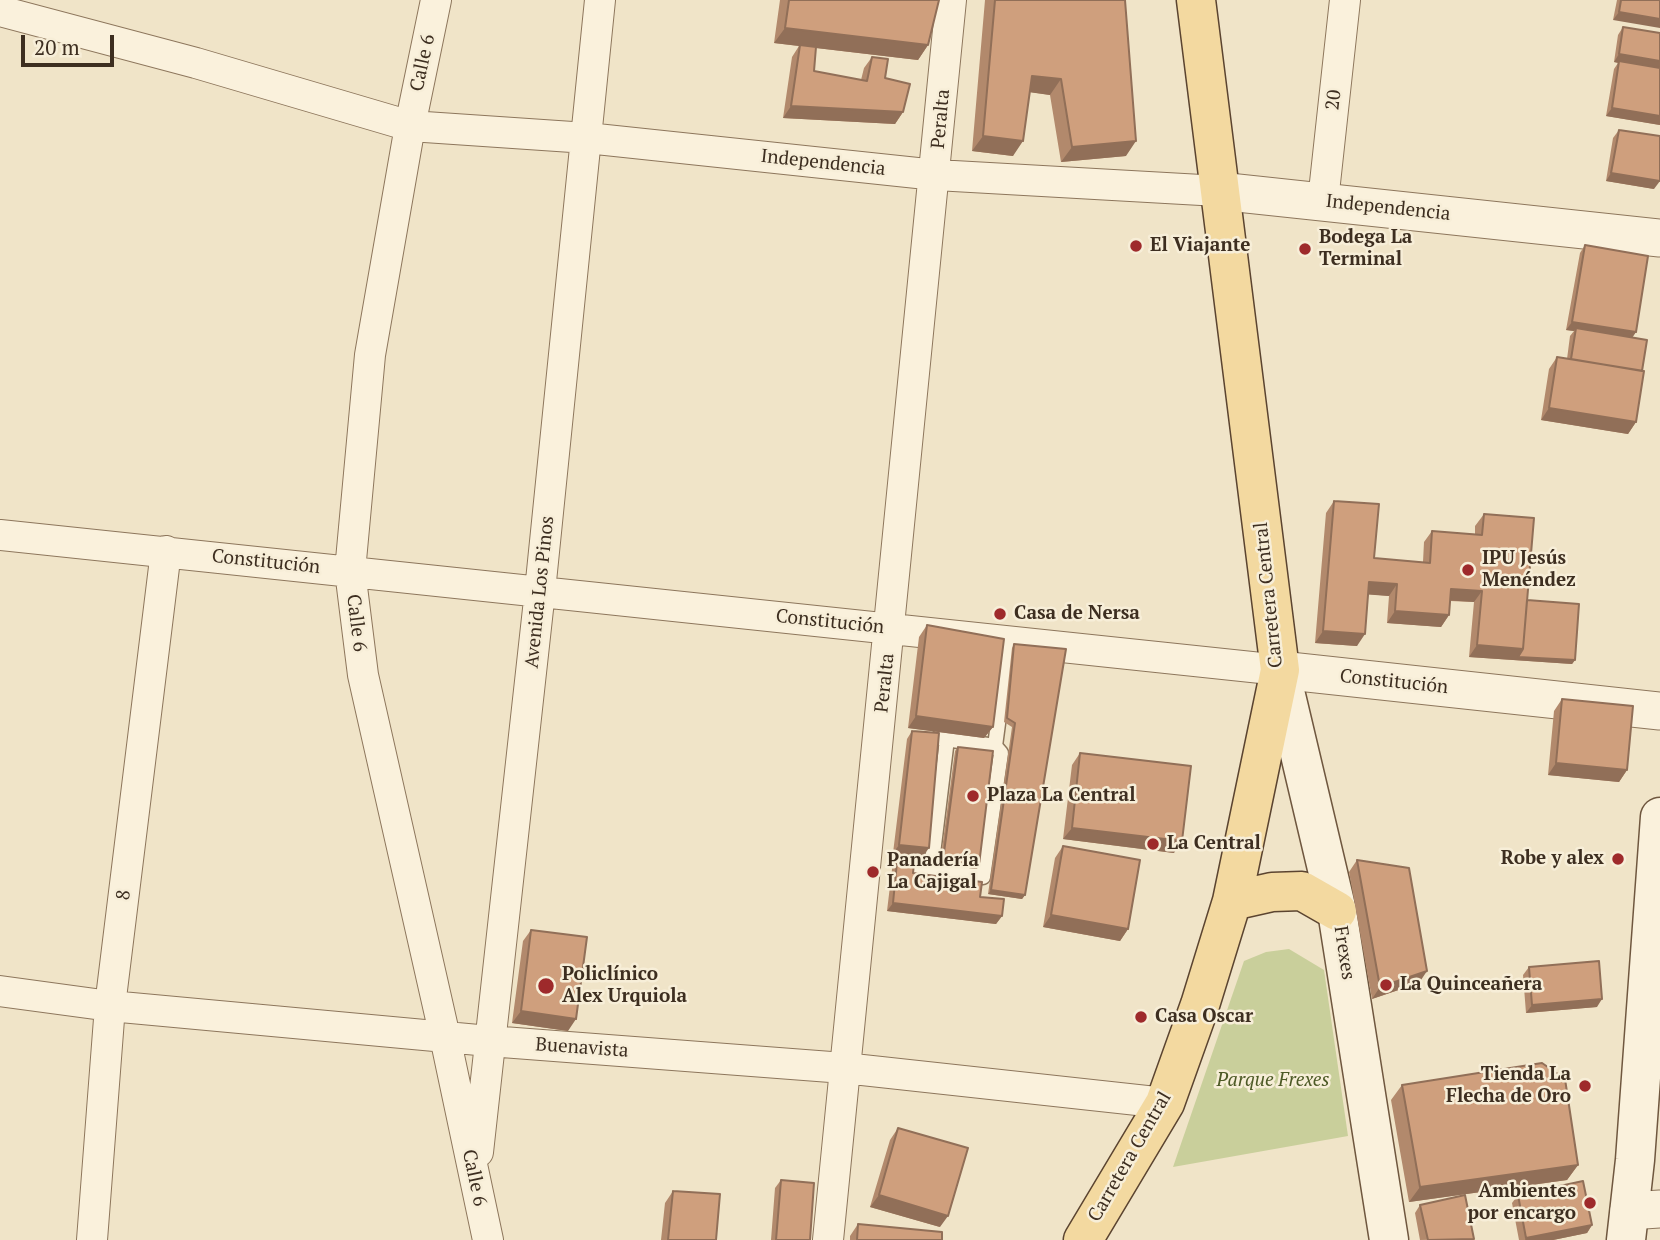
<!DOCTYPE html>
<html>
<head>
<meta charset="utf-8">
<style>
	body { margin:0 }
	#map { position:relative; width:1660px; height:1240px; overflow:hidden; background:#f0e4c8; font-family:"PT Serif",serif }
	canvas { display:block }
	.scale { position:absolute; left:21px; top:35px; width:93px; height:32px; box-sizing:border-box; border:4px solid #3d2e20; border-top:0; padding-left:9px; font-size:21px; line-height:24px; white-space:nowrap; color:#3d2e20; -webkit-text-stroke:5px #f7eed8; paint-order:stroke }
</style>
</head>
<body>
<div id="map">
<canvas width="1660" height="1240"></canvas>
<div class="scale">20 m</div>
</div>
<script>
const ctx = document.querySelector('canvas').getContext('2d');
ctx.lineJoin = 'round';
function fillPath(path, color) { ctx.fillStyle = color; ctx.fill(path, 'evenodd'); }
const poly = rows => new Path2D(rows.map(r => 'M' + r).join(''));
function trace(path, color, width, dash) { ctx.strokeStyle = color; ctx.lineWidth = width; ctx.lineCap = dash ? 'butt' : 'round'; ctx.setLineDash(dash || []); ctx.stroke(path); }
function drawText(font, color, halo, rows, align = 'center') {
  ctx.font = font + ' "PT Serif",serif'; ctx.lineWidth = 5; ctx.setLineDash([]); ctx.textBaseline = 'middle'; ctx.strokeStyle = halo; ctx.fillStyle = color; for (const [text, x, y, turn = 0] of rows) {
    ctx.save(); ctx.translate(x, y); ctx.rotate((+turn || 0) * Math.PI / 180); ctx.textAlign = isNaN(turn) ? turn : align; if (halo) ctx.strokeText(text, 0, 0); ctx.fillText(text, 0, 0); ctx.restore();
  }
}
fillPath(poly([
	[1289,949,1324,970,1348,1136,1173,1167,1244,961,1266,952]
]), '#c9cf9b');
const service = poly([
	[938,738,995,746,1009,641],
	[947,739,931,870,983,877,1001,753,995,746],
	[914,868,931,870]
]);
const minor = poly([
	[436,0,410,126,370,355,350,571,363,675,445,1037,488,1240],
	[0,11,196,63,410,126,587,138,936,175,1219,191],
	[1323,201,1345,0],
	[0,535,1280,670],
	[0,991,110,1006,489,1041,844,1068,1165,1103],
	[478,1152,540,591,600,0],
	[92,1240,110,1006,166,551],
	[828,1240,951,0]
]);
const tertiary = poly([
	[1219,191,1660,238],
	[1280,670,1660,711],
	[1629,1211,1660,1209]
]);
const secondary = poly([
	[1280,670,1337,911,1389,1240],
	[1626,1240,1635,1160,1660,817]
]);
const primary = poly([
	[1232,901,1272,892,1302,891,1337,911],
	[1083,1240,1165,1103,1200,1005,1232,901,1280,670,1196,0]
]);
trace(service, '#8d765c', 17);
trace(minor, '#8d765c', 32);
trace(tertiary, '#8d765c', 39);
trace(secondary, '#6f573f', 41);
trace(primary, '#5b4430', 41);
trace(service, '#faf1dc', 14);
trace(minor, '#faf1dc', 30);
trace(tertiary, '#faf1dc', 37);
trace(secondary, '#faf1dc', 38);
trace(primary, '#f3d9a0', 38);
fillPath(poly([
	[780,0,939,0,928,45,918,60,816,48,814,71,861,80,864,68,872,57,903,112,895,124,783,118,792,57,799,46,774,43],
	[985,0,1125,0,1126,156,1061,162,1050,95,1030,92,1013,156,972,151],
	[1617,0,1660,0,1613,20],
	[1623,27,1660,125,1606,116,1614,69,1618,63,1614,62,1618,35],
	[1619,130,1654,189,1606,181,1613,138],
	[1585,245,1636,332,1632,337,1642,371,1636,422,1628,434,1541,420,1549,369,1557,357,1567,359,1570,336,1574,331,1566,330,1580,253],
	[1334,501,1374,558,1423,562,1424,542,1432,531,1475,534,1475,526,1484,514,1527,600,1575,660,1572,664,1469,657,1474,602,1450,601,1449,615,1441,627,1387,623,1389,596,1368,594,1357,646,1315,643,1326,513],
	[927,625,993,727,984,738,908,728,919,637],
	[1014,644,1025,895,1022,899,988,894,1012,727,1004,722,1012,648],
	[1562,699,1627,770,1619,782,1548,775,1554,711],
	[912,731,923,856,915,855,913,873,980,897,1002,916,996,924,887,911,893,861,898,854,893,853,907,739],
	[958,747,979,865,976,869,940,864,955,751],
	[1080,753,1174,853,1063,839,1072,765],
	[1063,846,1128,929,1120,941,1043,927,1055,858],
	[1357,860,1419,983,1372,999,1349,872],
	[531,930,568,1031,512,1023,523,941],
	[1529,967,1597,1007,1526,1013,1523,975],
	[1402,1085,1578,1165,1567,1180,1409,1202,1391,1100],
	[898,1128,940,1227,870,1207,890,1140],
	[781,1180,810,1240,771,1240,775,1188],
	[673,1191,716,1240,661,1240,665,1203],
	[1518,1195,1592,1225,1587,1233,1553,1240,1519,1240,1512,1203],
	[1420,1205,1474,1239,1420,1240,1415,1213],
	[858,1224,942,1240,850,1240,850,1236]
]), '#b2896c');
fillPath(poly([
	[1619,12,1660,19,1660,28,1613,20],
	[785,28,928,45,918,60,774,43],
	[1619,54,1660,61,1660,70,1614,62],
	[1032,76,1061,79,1050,95,1021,91],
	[791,106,903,112,895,124,783,118],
	[1612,108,1660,116,1660,125,1606,116],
	[983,136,1023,141,1013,156,972,151],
	[1136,141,1126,156,1061,162,1072,147],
	[1611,173,1660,181,1654,189,1606,181],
	[1572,322,1636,332,1630,341,1576,328,1574,331,1566,330],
	[1549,408,1636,422,1628,434,1541,420],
	[1369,582,1397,584,1389,596,1361,594],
	[1451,589,1482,591,1474,602,1443,600],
	[1395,611,1449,615,1441,627,1387,623],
	[1323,631,1365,634,1357,646,1315,643],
	[1477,645,1523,649,1575,660,1572,664,1469,657],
	[916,716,993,727,984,738,908,728],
	[1556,763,1627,770,1619,782,1548,775],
	[1072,828,1182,841,1174,853,1063,839],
	[899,845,929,848,923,856,893,853],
	[943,860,979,865,976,869,940,864],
	[991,890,1025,895,1022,899,988,894],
	[893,903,1002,916,996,924,887,911],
	[1051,915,1128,929,1120,941,1043,927],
	[1427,971,1419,983,1372,999,1380,987],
	[1602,999,1597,1007,1526,1013,1532,1005],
	[521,1011,576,1019,568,1031,512,1023],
	[1578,1165,1567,1180,1409,1202,1420,1187],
	[879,1195,948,1216,940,1227,870,1207],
	[1592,1225,1587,1233,1553,1240,1525,1240,1526,1238]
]), '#916f58');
const building = poly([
	[789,0,939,0,928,45,785,28,789,0],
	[995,0,1125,0,1136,141,1072,147,1061,79,1032,76,1023,141,983,136,995,0],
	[1621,0,1660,0,1660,19,1619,12,1621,0],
	[1623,27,1660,33,1660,61,1619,54,1623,27],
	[800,45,816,47,814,71,867,81,872,57,888,59,885,78,910,84,903,112,791,106,800,45],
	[1619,61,1660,68,1660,116,1612,108,1619,61],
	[1619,130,1660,136,1660,181,1611,173,1619,130],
	[1585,245,1648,256,1636,332,1572,322,1585,245],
	[1576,328,1647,340,1642,371,1571,359,1576,328],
	[1557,357,1644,371,1636,422,1549,408,1557,357],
	[1334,501,1379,504,1374,558,1430,563,1432,531,1482,535,1484,514,1534,518,1523,649,1477,645,1482,591,1451,589,1449,615,1395,611,1397,584,1369,582,1365,634,1323,631,1334,501],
	[1527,600,1579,604,1575,660,1518,657,1523,649,1527,600],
	[927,625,1004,639,993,727,916,716,927,625],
	[1014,644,1066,649,1025,895,991,890,1015,723,1007,718,1014,644],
	[1562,699,1633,706,1627,770,1556,763,1562,699],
	[912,731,939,733,929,848,899,845,912,731],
	[958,747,993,751,979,865,943,860,958,747],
	[1080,753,1191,766,1182,841,1072,828,1080,753],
	[1063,846,1140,860,1128,929,1051,915,1063,846],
	[898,852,915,855,913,873,982,882,980,897,1004,899,1002,916,893,903,898,852],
	[1357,860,1409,868,1427,971,1380,987,1357,860],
	[531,930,587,937,576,1019,521,1011,531,930],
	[1599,961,1602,999,1532,1005,1529,967,1599,961],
	[1542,1063,1565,1079,1578,1165,1420,1187,1402,1085,1542,1063],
	[898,1128,968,1148,948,1216,879,1195,898,1128],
	[781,1180,814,1183,810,1240,776,1240,781,1180],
	[1583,1181,1592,1225,1526,1238,1518,1195,1583,1181],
	[673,1191,720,1194,716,1240,668,1240,673,1191],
	[1465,1195,1474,1239,1428,1240,1420,1205,1465,1195],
	[858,1224,942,1232,942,1240,857,1240,858,1224]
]);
fillPath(building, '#cf9f7d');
trace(building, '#916f58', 2);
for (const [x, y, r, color] of [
	[1136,246,7,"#9e2a2b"],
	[1305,249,7,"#9e2a2b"],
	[1468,570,7,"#9e2a2b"],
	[1000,614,7,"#9e2a2b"],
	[973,796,7,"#9e2a2b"],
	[1153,844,7,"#9e2a2b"],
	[1618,859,7,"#9e2a2b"],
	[873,872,7,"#9e2a2b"],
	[1386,985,7,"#9e2a2b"],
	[546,986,9,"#9e2a2b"],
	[1141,1017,7,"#9e2a2b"],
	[1585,1086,7,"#9e2a2b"],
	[1590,1203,7,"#9e2a2b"]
]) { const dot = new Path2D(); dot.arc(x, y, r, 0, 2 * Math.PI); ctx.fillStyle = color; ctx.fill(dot); trace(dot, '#f7eed8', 2.5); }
drawText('19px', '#3d2e20', '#f7eed8', [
	["Calle 6",423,63,-78],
	["20",1334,100,-84],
	["Peralta",941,119,-85],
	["Independencia",823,163,6],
	["Independencia",1388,208,6],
	["Constitución",266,562,6],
	["Avenida Los Pinos",540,592,-84],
	["Carretera Central",1269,595,-96],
	["Constitución",830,622,6],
	["Calle 6",356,623,83],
	["Constitución",1394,682,6],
	["Peralta",885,683,-84],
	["8",124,895,-83],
	["Frexes",1344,953,81],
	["Buenavista",582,1048,4],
	["Carretera Central",1130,1157,-60],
	["Calle 6",474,1178,78]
]);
drawText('bold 19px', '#3d2e20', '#f7eed8', [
	["Bodega La",1319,238],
	["Terminal",1319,260],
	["El Viajante",1150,246],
	["IPU Jesús",1482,559],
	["Menéndez",1482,581],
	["Casa de Nersa",1014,614],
	["Plaza La Central",987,796],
	["La Central",1167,844],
	["Robe y alex",1604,859,"right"],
	["Panadería",887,861],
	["La Cajigal",887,883],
	["Policlínico",562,975],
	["Alex Urquiola",562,997],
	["La Quinceañera",1400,985],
	["Casa Oscar",1155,1017],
	["Tienda La",1571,1075,"right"],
	["Flecha de Oro",1571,1097,"right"],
	["Ambientes",1576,1192,"right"],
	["por encargo",1576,1214,"right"]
], 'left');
drawText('italic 19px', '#4d5a26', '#f7eed8', [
	["Parque Frexes",1273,1081]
]);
</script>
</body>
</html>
